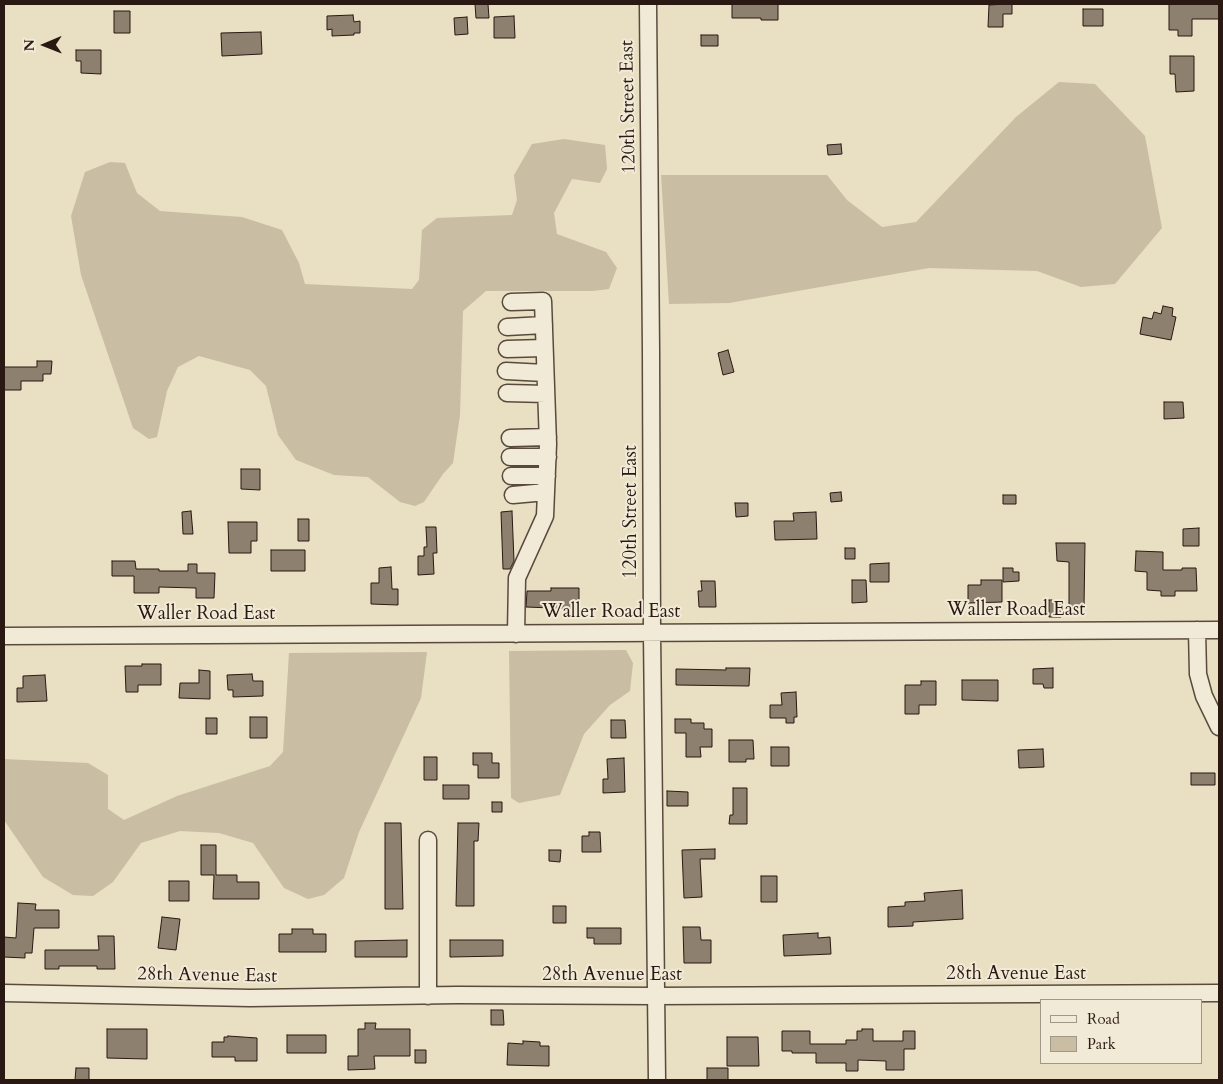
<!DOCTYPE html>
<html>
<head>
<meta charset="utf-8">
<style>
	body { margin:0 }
	#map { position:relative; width:1223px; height:1084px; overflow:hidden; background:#e9dfc2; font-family:Cardo,serif }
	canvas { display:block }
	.frame { position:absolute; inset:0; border:5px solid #2a1912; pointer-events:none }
	.legend { position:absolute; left:1040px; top:999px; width:162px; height:65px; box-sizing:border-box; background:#f1ead7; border:1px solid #a19688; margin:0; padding:6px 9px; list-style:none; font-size:15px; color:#2a1912 }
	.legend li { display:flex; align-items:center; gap:10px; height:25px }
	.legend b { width:25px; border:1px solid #a19688 }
	.north { position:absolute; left:20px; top:20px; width:50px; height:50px; -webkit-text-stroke:4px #f1ead7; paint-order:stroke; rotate:269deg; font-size:14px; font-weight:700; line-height:20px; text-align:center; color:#2a1912 }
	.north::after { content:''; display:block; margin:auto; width:18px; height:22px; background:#2a1912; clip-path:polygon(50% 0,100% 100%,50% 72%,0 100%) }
</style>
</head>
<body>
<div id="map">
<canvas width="1223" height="1084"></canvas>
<div class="frame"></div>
<ul class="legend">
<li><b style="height:6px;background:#f1ead7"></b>Road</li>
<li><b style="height:14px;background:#c9bda4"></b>Park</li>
</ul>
<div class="north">N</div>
</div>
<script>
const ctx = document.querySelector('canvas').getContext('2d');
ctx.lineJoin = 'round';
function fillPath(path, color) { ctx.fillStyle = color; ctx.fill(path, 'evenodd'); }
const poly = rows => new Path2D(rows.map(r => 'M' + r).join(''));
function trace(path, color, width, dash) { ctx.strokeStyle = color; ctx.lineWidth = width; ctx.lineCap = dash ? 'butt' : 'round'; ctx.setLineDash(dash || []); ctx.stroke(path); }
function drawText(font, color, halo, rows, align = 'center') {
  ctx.font = font + ' Cardo,serif'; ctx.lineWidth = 4; ctx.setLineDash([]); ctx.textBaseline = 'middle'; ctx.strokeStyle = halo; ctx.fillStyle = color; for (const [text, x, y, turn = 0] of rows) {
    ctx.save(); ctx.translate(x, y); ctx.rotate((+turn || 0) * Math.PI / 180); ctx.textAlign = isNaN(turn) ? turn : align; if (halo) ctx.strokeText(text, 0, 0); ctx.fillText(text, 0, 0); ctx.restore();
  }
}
fillPath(poly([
	[1059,82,1095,84,1145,136,1162,228,1115,284,1081,287,1037,271,929,268,729,303,669,304,661,175,827,175,847,200,882,227,916,222,1016,117],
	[564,139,605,145,607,169,600,183,572,179,554,213,557,234,606,252,617,268,609,289,593,291,486,291,463,311,460,415,453,463,443,474,424,502,415,506,400,502,368,477,334,475,296,460,278,435,266,386,250,370,199,356,178,367,167,391,157,437,149,439,133,428,81,275,71,216,85,172,110,162,125,163,137,193,160,211,242,217,282,230,299,263,305,284,412,289,419,280,422,230,437,218,512,215,517,200,514,175,532,144],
	[626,650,633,663,630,691,610,705,584,734,560,795,519,803,511,798,509,651],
	[427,652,421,698,359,832,344,878,324,895,308,899,284,888,253,843,219,833,180,831,141,843,113,882,93,896,73,895,43,877,4,820,4,759,88,763,108,775,108,809,124,820,177,796,270,766,283,752,289,653]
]), '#c9bda4');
const building = poly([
	[475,4,488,4,489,18,476,18,475,4],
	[732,4,778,4,778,20,761,20,761,18,732,18,732,4],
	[1006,4,1012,4,1012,14,1003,14,1003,27,988,27,989,5,1006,4],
	[1169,4,1219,4,1219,19,1192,19,1192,36,1178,36,1178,30,1169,30,1169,4],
	[1083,9,1103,9,1103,26,1083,26,1083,9],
	[114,11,130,11,130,33,114,33,114,11],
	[353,15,354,22,360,21,360,33,354,33,354,35,332,36,332,29,327,30,327,16,353,15],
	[514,16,515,38,494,38,494,17,514,16],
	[467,17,468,34,455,35,454,18,467,17],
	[261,32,262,54,222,56,221,33,261,32],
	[701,35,718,35,718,46,701,46,701,35],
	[76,50,101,50,101,74,81,73,81,61,76,61,76,50],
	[1170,56,1194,56,1194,91,1176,92,1175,74,1170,74,1170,56],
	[841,144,842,154,828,155,827,145,841,144],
	[1163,306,1173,308,1172,316,1176,317,1171,340,1140,334,1143,317,1152,319,1154,312,1161,314,1163,306],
	[728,350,734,372,723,375,718,353,728,350],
	[37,361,52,361,51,374,43,374,43,381,21,381,21,390,4,390,4,367,37,367,37,361],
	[1164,402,1183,402,1184,418,1164,419,1164,402],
	[241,469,260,469,260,490,241,489,241,469],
	[841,492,842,501,831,502,830,493,841,492],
	[1003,495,1016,495,1016,504,1003,504,1003,495],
	[735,503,748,503,748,516,736,517,735,503],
	[191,511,193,534,183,534,182,512,191,511],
	[512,511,514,561,510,569,503,569,501,512,512,511],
	[816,512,817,539,775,540,774,521,794,521,793,513,816,512],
	[298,519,309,519,309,541,298,541,298,519],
	[228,522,257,522,257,541,251,541,251,553,229,553,228,522],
	[426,527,436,527,437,553,433,553,434,574,418,575,418,556,424,556,424,547,427,547,426,527],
	[1199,528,1199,546,1183,546,1183,529,1199,528],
	[1056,543,1085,543,1084,607,1069,607,1069,562,1057,561,1056,543],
	[845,548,855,548,855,559,845,559,845,548],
	[271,550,305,550,305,571,271,571,271,550],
	[1136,551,1163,552,1163,570,1182,570,1182,568,1196,568,1197,591,1175,591,1175,596,1161,596,1161,591,1147,590,1147,572,1135,571,1136,551],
	[112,561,135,561,136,569,159,569,159,571,188,571,188,564,197,564,197,573,215,573,214,598,196,598,196,588,159,587,159,593,134,593,134,576,112,576,112,561],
	[889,563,889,582,870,582,870,564,889,563],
	[391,567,392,589,398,589,398,605,371,604,371,583,379,583,379,568,391,567],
	[1003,568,1013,568,1013,572,1019,572,1019,581,1003,582,1003,568],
	[852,580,866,580,867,602,852,603,852,580],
	[981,580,1002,580,1002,602,968,603,968,585,981,585,981,580],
	[701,581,715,581,716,607,699,607,698,591,702,591,701,581],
	[551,588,579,588,579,609,526,607,527,591,551,591,551,588],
	[1049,600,1061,600,1061,617,1049,617,1049,600],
	[142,664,161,664,161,685,138,685,138,692,126,692,125,666,142,666,142,664],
	[726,668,750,668,749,686,676,685,676,669,726,670,726,668],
	[1053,668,1053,688,1044,688,1043,684,1033,684,1033,669,1053,668],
	[199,670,210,671,210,699,179,698,180,683,199,683,199,670],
	[252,674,253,681,263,681,263,696,233,697,233,690,228,690,227,675,252,674],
	[45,675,47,701,17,702,17,688,23,688,23,676,45,675],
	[962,680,998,680,998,701,962,700,962,680],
	[921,681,936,681,936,705,919,705,919,714,905,714,905,685,921,685,921,681],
	[796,692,797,717,794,717,794,723,786,723,786,718,770,718,770,705,782,705,781,693,796,692],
	[250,717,267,717,267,738,250,738,250,717],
	[206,718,217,718,217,734,206,734,206,718],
	[675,719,691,719,691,723,704,723,704,729,712,729,712,747,700,747,701,757,686,757,686,733,675,733,675,719],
	[611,720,625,720,626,738,611,738,611,720],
	[729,740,753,740,754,759,746,759,746,762,729,762,729,740],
	[771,747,789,747,789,766,771,766,771,747],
	[1043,749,1044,767,1019,768,1018,750,1043,749],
	[473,753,492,753,492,763,499,763,499,778,478,778,478,765,473,765,473,753],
	[424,757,437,757,437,780,424,780,424,757],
	[624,758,625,792,603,793,603,779,608,779,607,759,624,758],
	[1191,773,1215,773,1215,785,1191,785,1191,773],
	[443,785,469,785,469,799,443,799,443,785],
	[733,788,747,788,747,824,729,824,730,815,733,815,733,788],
	[667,791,688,792,688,806,667,806,667,791],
	[492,802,502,802,502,812,492,812,492,802],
	[385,823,401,823,403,909,385,909,385,823],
	[458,823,479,823,478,841,474,841,474,906,456,906,458,823],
	[589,832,600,832,601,852,582,852,582,836,589,836,589,832],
	[201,845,216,845,216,875,237,875,237,882,259,882,259,899,213,899,214,875,201,875,201,845],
	[715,849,715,859,700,859,702,897,684,898,682,850,715,849],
	[549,850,561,850,560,862,549,861,549,850],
	[761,876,777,876,777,902,761,902,761,876],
	[169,881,189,881,189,901,169,901,169,881],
	[962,890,963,919,913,922,913,926,888,927,888,907,905,906,905,902,925,901,924,893,962,890],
	[18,903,36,904,35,910,59,910,59,928,34,928,32,953,25,953,25,958,4,957,4,937,16,938,18,903],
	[553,906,566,906,566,923,553,923,553,906],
	[162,917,180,919,176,950,158,948,162,917],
	[683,927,700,927,701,940,711,940,711,963,684,963,683,927],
	[587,928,621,928,621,944,594,944,594,938,587,938,587,928],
	[292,929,313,929,313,934,326,934,326,952,279,952,279,934,292,934,292,929],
	[818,933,818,938,830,937,831,954,784,956,783,935,818,933],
	[98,936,114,936,115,969,97,969,97,966,59,966,59,969,45,969,45,950,99,950,98,936],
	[407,940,407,957,355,957,355,941,407,940],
	[450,940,503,940,503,956,450,957,450,940],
	[491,1010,503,1010,504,1025,491,1025,491,1010],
	[365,1023,376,1023,375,1029,410,1029,410,1056,374,1056,375,1069,348,1070,348,1056,358,1056,358,1029,365,1029,365,1023],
	[107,1029,147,1029,147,1059,107,1058,107,1029],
	[862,1029,873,1029,873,1041,903,1041,903,1031,915,1031,915,1049,904,1049,904,1070,886,1070,886,1061,858,1060,858,1071,846,1071,846,1063,816,1063,816,1053,792,1053,792,1051,782,1051,782,1031,810,1031,810,1044,846,1044,846,1040,857,1040,857,1031,862,1031,862,1029],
	[287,1035,326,1035,326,1053,287,1053,287,1035],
	[228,1036,257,1038,257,1061,235,1061,235,1057,212,1057,212,1042,224,1042,224,1037,228,1037,228,1036],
	[727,1037,758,1037,759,1066,727,1066,727,1037],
	[523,1041,540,1042,540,1046,549,1046,549,1066,507,1065,508,1043,523,1044,523,1041],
	[415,1050,426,1050,426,1063,415,1063,415,1050],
	[76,1068,89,1068,89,1080,75,1080,76,1068],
	[707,1068,728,1068,728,1080,707,1080,707,1068]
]);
fillPath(building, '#8d806e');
trace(building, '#2a1912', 1);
const minor = poly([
	[648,4,651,351,652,633,657,1080],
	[511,302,543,301,548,444,545,516,517,578,516,634],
	[507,327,544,325],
	[507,349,544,348],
	[506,371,545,373],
	[507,393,546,394],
	[510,438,548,437],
	[510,457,548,457],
	[511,476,547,476],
	[513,495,546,492],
	[1197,630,1198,674,1204,696,1219,727],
	[4,636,1219,630],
	[4,993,250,998,457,995,656,996,1219,993],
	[428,996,428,840]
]);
trace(minor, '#5a4a3e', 19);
trace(minor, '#f1ead7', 16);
drawText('19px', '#2a1912', '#f1ead7', [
	["120th Street East",629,107,-91],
	["120th Street East",632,512,-90],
	["Waller Road East",1016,611],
	["Waller Road East",611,613],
	["Waller Road East",206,615],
	["28th Avenue East",1016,975],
	["28th Avenue East",207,976,1],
	["28th Avenue East",612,976]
]);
</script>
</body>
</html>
